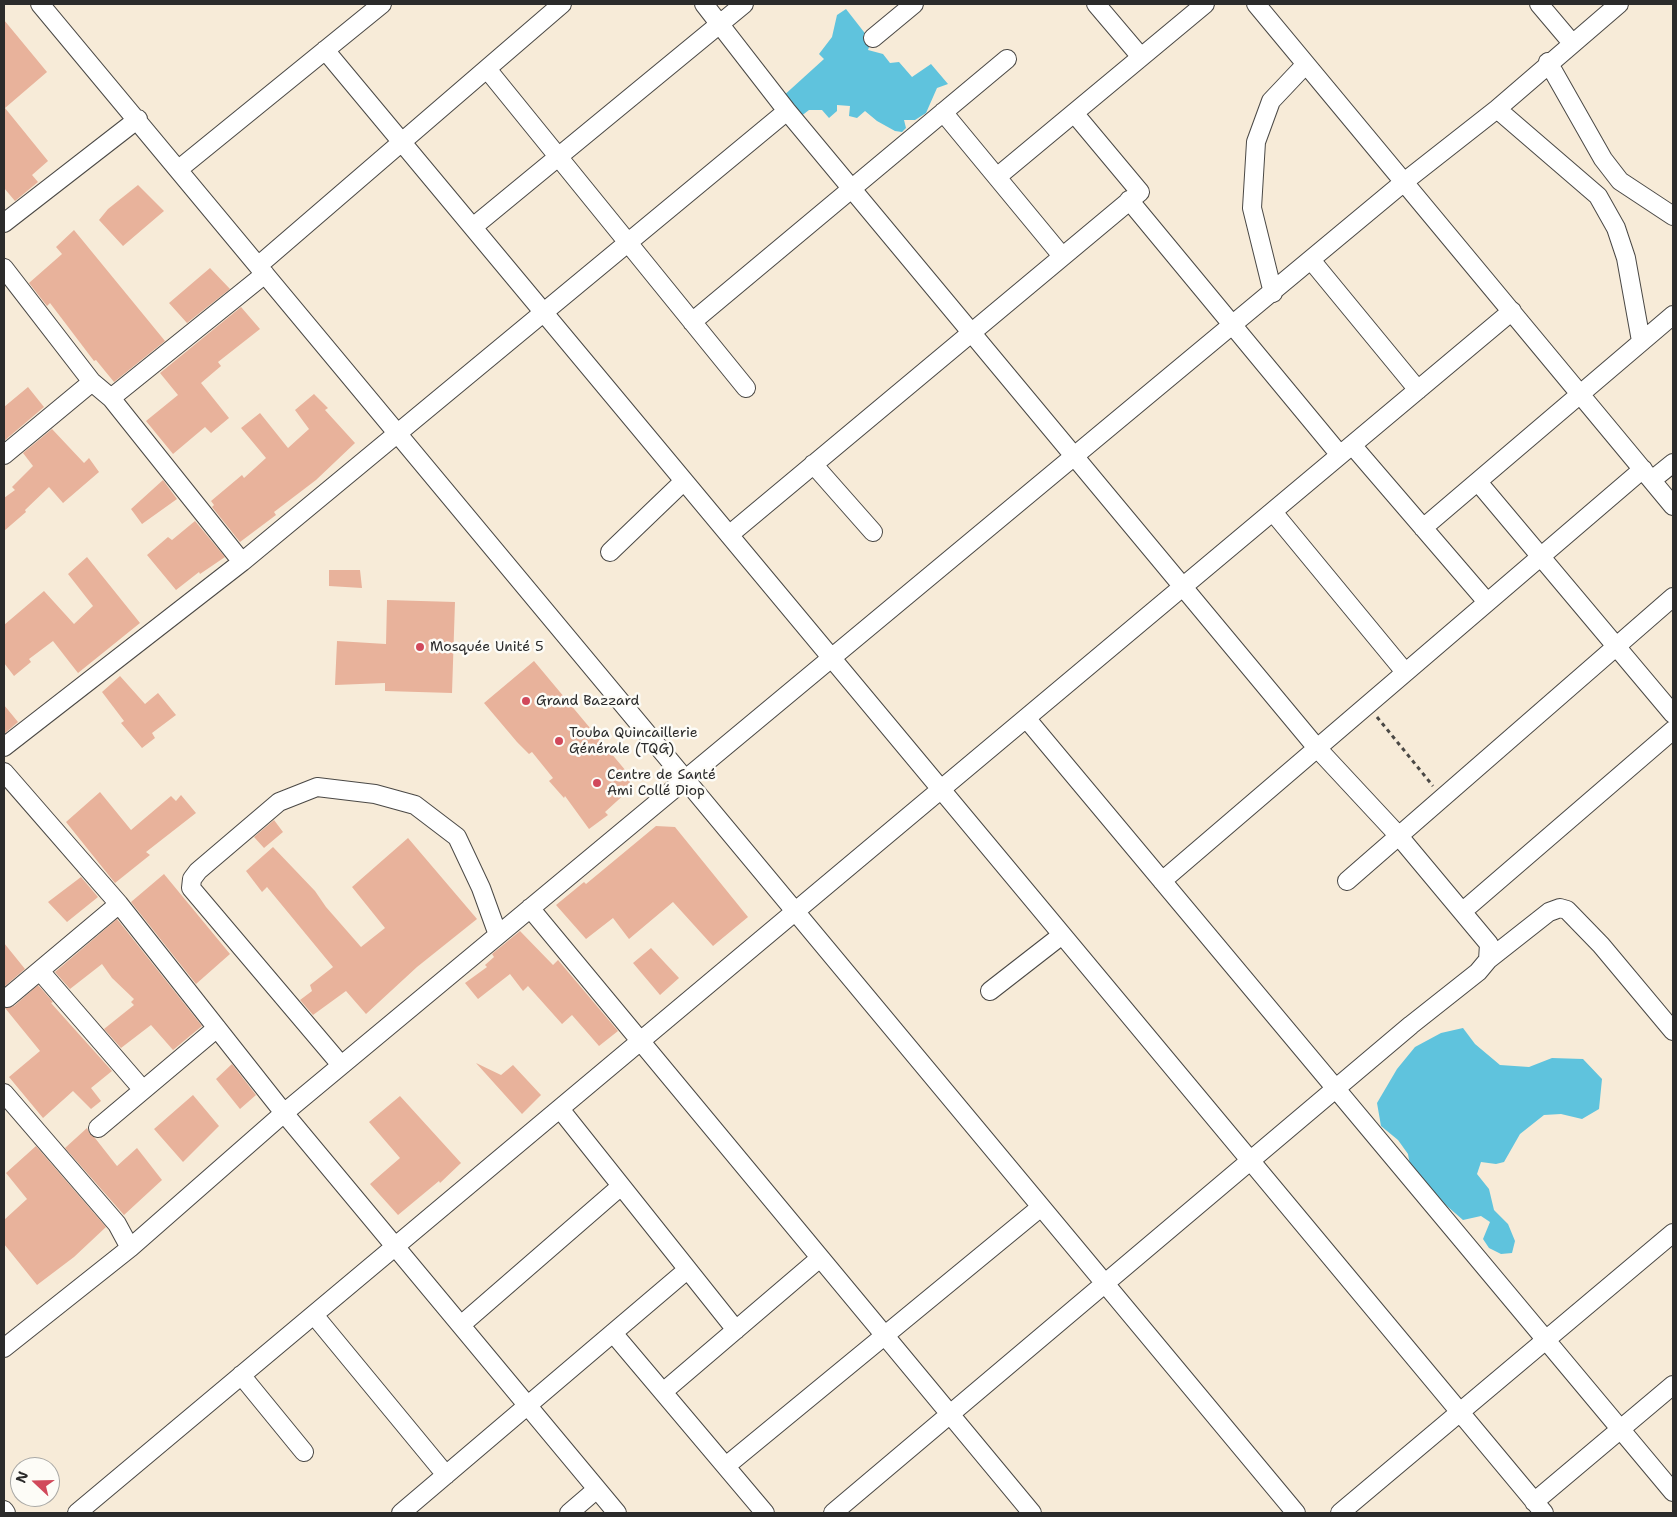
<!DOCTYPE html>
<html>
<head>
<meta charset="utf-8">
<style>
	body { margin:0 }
	#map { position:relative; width:1677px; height:1517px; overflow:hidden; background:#f7ebd8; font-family:"Shantell Sans",sans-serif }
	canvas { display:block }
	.frame { position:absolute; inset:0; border:5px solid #2b2b2b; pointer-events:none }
	.north { position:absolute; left:10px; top:1457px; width:50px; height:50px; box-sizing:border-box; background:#fdfcf7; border:1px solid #a9a8a5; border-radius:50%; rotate:291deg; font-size:14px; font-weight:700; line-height:20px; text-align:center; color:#2b2b2b }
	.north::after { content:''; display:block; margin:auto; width:18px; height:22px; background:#d1495b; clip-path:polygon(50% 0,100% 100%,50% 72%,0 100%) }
</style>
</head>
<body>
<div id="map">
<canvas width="1677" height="1517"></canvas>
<div class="frame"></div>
<div class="north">N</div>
</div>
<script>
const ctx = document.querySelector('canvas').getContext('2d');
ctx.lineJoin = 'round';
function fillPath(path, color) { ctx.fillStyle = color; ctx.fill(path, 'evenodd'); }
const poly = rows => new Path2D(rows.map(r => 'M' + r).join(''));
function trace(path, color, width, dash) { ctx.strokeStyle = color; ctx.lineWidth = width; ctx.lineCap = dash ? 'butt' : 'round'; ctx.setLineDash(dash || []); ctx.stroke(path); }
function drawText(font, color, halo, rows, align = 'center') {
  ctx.font = font + ' "Shantell Sans",sans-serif'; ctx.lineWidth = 5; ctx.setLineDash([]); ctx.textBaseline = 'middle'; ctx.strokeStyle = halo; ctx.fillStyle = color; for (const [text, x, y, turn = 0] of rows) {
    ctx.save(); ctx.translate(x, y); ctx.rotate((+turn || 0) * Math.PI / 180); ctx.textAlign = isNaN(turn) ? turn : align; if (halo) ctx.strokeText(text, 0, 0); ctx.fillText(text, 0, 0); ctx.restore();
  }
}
fillPath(poly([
	[846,9,871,41,868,50,883,54,890,63,899,62,912,77,931,64,948,84,937,88,926,113,915,120,904,120,906,128,902,132,895,131,877,121,865,111,857,118,849,116,850,106,837,105,837,111,829,118,822,110,809,110,800,117,781,98,824,59,819,54,832,37,837,15],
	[1463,1028,1475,1044,1500,1065,1529,1067,1552,1058,1583,1059,1602,1079,1599,1109,1582,1119,1561,1114,1544,1115,1520,1134,1504,1162,1496,1164,1481,1162,1477,1174,1489,1189,1494,1210,1508,1224,1515,1241,1512,1253,1501,1254,1489,1248,1483,1239,1490,1222,1481,1216,1463,1220,1440,1200,1411,1171,1408,1154,1398,1140,1381,1126,1377,1103,1397,1069,1415,1047,1441,1033]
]), '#5fc3dd');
fillPath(poly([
	[4,20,47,72,5,108,48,161,32,175,38,182,15,201,4,188],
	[138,185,164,211,123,246,99,220,108,209],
	[74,230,165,341,114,382,96,360,94,361,50,303,47,306,29,283,62,254,56,247],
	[210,268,230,289,187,323,169,303],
	[241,307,260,329,218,362,221,366,201,383,229,418,211,433,205,427,173,454,146,421,178,395,160,373],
	[28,387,44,407,4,441,4,407],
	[314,394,328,408,325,410,355,443,316,480,274,512,276,515,240,542,212,507,214,505,211,501,242,475,244,478,266,458,241,428,260,413,288,448,309,429,295,410],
	[52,429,84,463,89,458,99,472,63,503,49,487,25,510,26,512,4,531,4,498,15,490,12,487,33,466,23,453],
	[163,480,177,499,142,524,131,509],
	[195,521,225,557,200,574,199,572,176,590,147,555,168,537,172,540],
	[87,557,140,623,78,673,53,641,29,659,31,662,14,676,4,663,4,625,44,591,74,624,93,606,68,574],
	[329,570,360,570,362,588,329,586],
	[387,600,455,602,452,693,385,691,385,683,335,685,337,641,386,644],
	[534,661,631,777,628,791,605,812,608,815,589,829,565,796,564,798,549,781,553,778,532,752,529,754,517,742,484,703],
	[120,676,145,704,158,693,176,715,152,733,155,738,142,748,121,723,124,721,102,692],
	[4,705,18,722,4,734],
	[100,792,131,830,171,796,176,801,181,795,196,813,146,852,150,855,115,883,66,822],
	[274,820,283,832,264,848,254,837],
	[656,826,675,827,748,917,713,946,673,902,629,939,613,918,586,939,556,905,584,882,586,884],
	[408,838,477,919,417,967,366,1014,346,991,313,1015,300,1000,312,991,310,985,333,967,267,887,262,892,246,871,273,847,315,891,326,907,361,947,385,928,352,887],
	[164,874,230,954,196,984,131,902],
	[81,877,98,897,67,922,48,902],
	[117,919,202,1026,173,1050,151,1025,121,1048,104,1029,134,1005,131,1002,134,999,112,978,102,964,70,989,55,972],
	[520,931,553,965,558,960,618,1031,599,1046,572,1015,562,1024,528,986,523,991,510,974,478,999,465,983,487,967,485,965,494,957,492,954],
	[4,943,25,969,4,987],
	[651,948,679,978,660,995,633,963],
	[38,985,53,1002,51,1003,112,1071,91,1088,101,1101,91,1109,73,1091,43,1118,9,1077,40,1051,5,1008,14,1006],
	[476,1063,501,1075,513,1065,541,1095,522,1114],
	[232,1064,256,1095,240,1109,216,1079],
	[193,1095,219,1126,183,1162,154,1129],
	[400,1096,461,1163,440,1183,439,1181,398,1215,370,1184,400,1158,369,1122],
	[87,1128,90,1134,95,1138,117,1166,137,1148,162,1180,124,1215,65,1148],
	[36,1146,106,1227,74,1257,37,1285,4,1244,4,1220,27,1199,6,1173]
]), '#e8b29b');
const minor = poly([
	[40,4,1296,1513],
	[704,4,787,111,1317,748,1398,835,1489,944,1488,960,1478,972,1411,1025,833,1513],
	[1096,4,1141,57],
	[1256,4,1673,506],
	[1539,4,1572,43],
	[873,38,914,4],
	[325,50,1544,1513],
	[1548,62,1603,159,1620,181,1673,216],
	[487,69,746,388],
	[1497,109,1598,196,1616,228,1626,258,1641,341],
	[943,112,1062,256],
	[179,169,382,4],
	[997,177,1205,4],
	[1129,200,1340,455],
	[4,223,138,119],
	[473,227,744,4],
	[1311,260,1418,390],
	[259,265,562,4],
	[4,268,92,382,111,398,242,562],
	[1273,293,1252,208,1256,142,1271,101,1306,64],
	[692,322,1007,59],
	[111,398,265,274],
	[1352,445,1487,602],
	[4,455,92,382],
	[813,464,873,532],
	[1652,480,1673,463],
	[1478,482,1673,714],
	[1273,512,1405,672],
	[1423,528,1673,315],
	[729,535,1140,192,1074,113],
	[610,552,684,481],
	[1026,718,1673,1492],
	[4,747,242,562,787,111],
	[4,772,119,904,284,1113,617,1513],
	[1162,881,1643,469],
	[1347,881,1673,597],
	[530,908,1032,1513],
	[1463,911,1673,730],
	[1488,960,1549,912,1560,908,1567,910,1601,945,1673,1031],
	[40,971,143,1090],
	[990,991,1062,935],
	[7,998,119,904],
	[341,1065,191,888,192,879,198,871,279,802,317,787,375,794,415,805,457,837,481,888,498,935],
	[4,1093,117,1224,130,1248],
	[560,1109,736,1330],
	[98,1128,217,1028],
	[314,1315,446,1475],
	[461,1325,620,1187],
	[613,1333,765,1513],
	[4,1348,130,1248,284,1113,1404,182,1497,109,1619,4],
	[241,1375,304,1452],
	[663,1392,820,1258],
	[726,1466,1041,1207],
	[1534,1502,1673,1385],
	[4,1510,6,1513],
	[77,1513,1512,311],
	[401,1513,687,1270],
	[569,1513,597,1489],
	[1340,1513,1673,1233]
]);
trace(minor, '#4a4845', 20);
trace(poly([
	[1377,717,1433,786]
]), '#4a4845', 3, [4, 4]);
trace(minor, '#fff', 18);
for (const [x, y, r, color] of [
	[420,647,5,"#d1495b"],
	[526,701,5,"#d1495b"],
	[559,741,5,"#d1495b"],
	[597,783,5,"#d1495b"]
]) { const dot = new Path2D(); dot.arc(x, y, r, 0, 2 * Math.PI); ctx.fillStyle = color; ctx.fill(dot); trace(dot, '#fdfcf7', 2); }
drawText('14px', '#2b2b2b', '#fdfcf7', [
	["Mosquée Unité 5",430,647],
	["Grand Bazzard",536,701],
	["Touba Quincaillerie",569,733],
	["Générale (TQG)",569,749],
	["Centre de Santé",607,775],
	["Ami Collé Diop",607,791]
], 'left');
</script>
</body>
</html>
